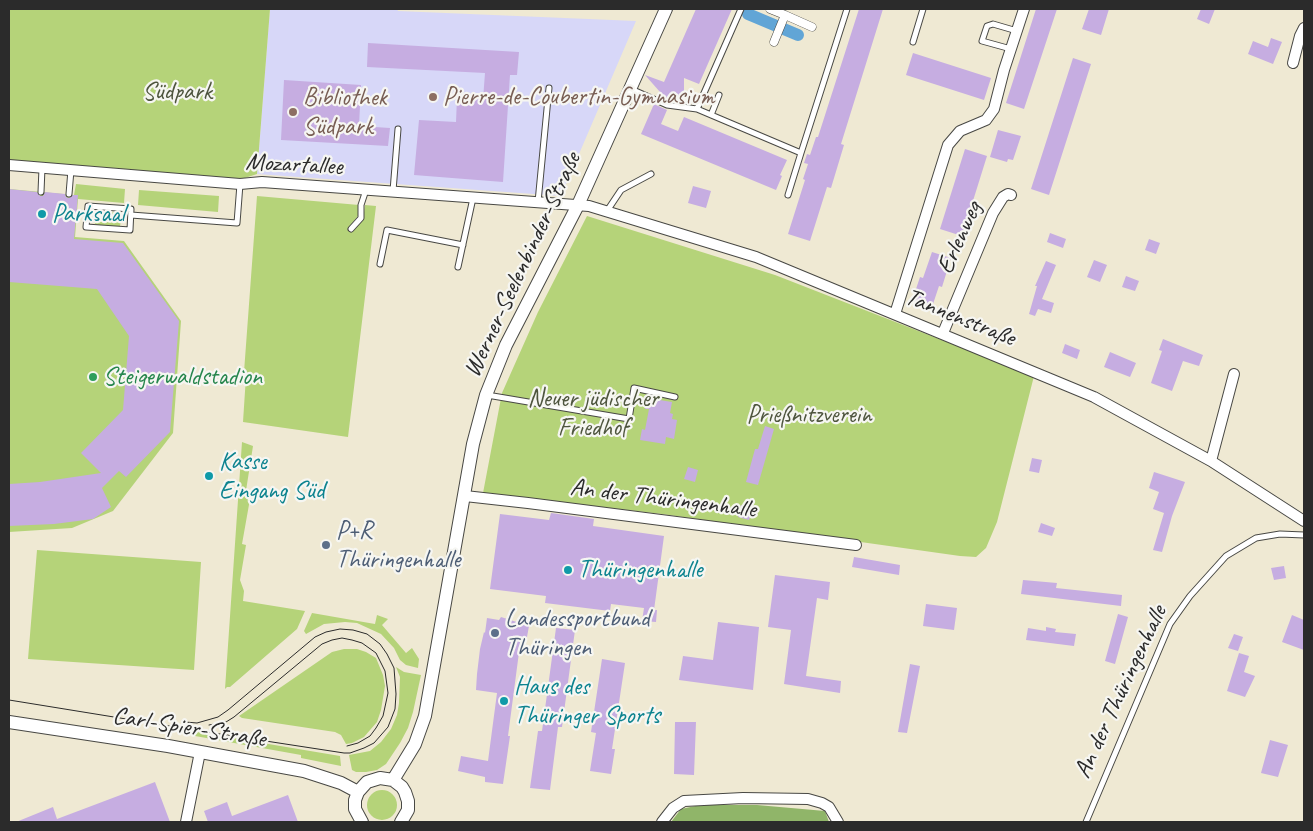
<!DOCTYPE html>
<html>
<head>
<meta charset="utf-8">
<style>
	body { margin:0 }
	#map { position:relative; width:1313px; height:831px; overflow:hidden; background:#efe9d3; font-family:Caveat,sans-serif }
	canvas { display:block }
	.frame { position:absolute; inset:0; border:10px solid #2b2b2b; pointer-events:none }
</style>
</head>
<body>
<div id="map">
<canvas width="1313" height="831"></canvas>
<div class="frame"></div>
</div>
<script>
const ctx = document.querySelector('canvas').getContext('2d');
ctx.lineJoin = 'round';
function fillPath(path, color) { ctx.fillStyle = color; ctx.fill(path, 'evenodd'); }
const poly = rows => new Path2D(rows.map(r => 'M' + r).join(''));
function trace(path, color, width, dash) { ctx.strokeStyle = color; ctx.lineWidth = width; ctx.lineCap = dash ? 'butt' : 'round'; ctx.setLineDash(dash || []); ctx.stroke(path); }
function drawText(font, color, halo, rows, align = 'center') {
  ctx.font = font + ' Caveat,sans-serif'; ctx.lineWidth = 4.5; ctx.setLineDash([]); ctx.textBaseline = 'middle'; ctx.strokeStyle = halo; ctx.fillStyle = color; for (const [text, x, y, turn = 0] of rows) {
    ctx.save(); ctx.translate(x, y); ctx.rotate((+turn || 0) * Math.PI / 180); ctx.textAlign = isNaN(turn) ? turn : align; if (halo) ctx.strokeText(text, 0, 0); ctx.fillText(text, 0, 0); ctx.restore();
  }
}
fillPath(poly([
	[270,9,397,9,398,11,636,21,561,196,257,174]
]), '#d7d7f8');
fillPath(poly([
	[9,9,270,9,257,174,239,180,9,162],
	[76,184,125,189,124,203,78,199,75,237,124,241,181,321,173,433,113,511,72,528,9,532,9,189,74,195],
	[139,190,219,196,218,212,138,205],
	[257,196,359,205,358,216,349,227,353,231,363,219,365,205,376,206,348,437,243,422,246,376,244,372],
	[99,211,119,213,122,216,120,226,118,228,97,226,94,222,95,214],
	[587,216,775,275,1034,376,997,522,986,548,976,557,960,556,662,514,483,493,502,393,538,312],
	[242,442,253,446,245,497,250,499,242,544,246,545,240,580,244,591,243,601,305,611,297,629,230,687,227,687,225,689],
	[37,550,201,562,194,670,28,659],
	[312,613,375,624,377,615,388,619,382,625,406,653,412,648,419,659,418,668,406,665,400,660,394,648,381,634,357,623,345,622,324,624,306,634,304,631],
	[344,649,357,649,366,652,376,658,383,675,385,686,381,710,377,722,364,737,352,743,346,744,341,735,335,732,242,718,239,716,332,652],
	[396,667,404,672,421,675,413,712,408,728,400,743,386,764,377,770,366,772,356,772,352,770,349,755,370,751,381,742,391,729,397,715,399,703,400,677],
	[185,730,340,756,341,766,301,758,301,755,184,734],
	'367 805a15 15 0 1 1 30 0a15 15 0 1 1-30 0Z'
]), '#b5d379');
fillPath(poly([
	[700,805,757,805,825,811,829,822,671,822,681,809]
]), '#90b569');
trace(poly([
	[748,14,798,35]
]), '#61a5d6', 12);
fillPath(poly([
	[696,9,732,9,699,84,684,78,684,99,673,95,672,99,666,100,658,96,660,92,645,75,664,82],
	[859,9,883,9,841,144,844,145,831,188,827,187,810,241,788,234,805,180,803,179,808,164,804,163,807,154,810,155,816,137,818,137],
	[1036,9,1057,9,1024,109,1006,103],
	[1089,9,1109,9,1101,35,1082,29],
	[1201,9,1215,9,1209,24,1197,19],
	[1271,38,1282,42,1273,64,1248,54,1253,41,1268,47],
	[368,43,519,52,517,75,510,75,503,182,414,175,419,120,456,122,457,98,483,100,485,73,367,67],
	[913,53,991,78,984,100,906,75],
	[1073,58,1091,64,1049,195,1031,189],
	[284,80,361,85,359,126,390,128,388,146,281,140],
	[654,104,667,110,661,124,678,131,684,117,787,160,780,175,782,176,776,190,641,134],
	[998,130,1021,136,1013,160,1008,159,1007,162,990,157],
	[965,149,987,156,962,236,940,229],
	[693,186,711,191,706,208,688,203],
	[9,189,37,192,40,196,43,196,45,192,65,194,66,197,69,198,73,195,78,195,74,239,123,243,179,321,170,432,126,477,119,471,102,488,111,507,93,519,54,524,9,526,9,484,40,482,101,473,81,453,123,410,129,336,97,289,9,282],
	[1050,233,1066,239,1063,248,1047,242],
	[1149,239,1160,243,1156,254,1145,250],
	[932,252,951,258,942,287,939,286,932,307,912,301,920,277,923,278],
	[1094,260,1107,265,1100,282,1087,277],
	[1046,261,1056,265,1042,299,1054,303,1051,313,1038,309,1035,316,1029,314,1037,286,1035,286],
	[1126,276,1139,281,1135,291,1122,287],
	[1163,339,1203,355,1199,366,1183,361,1172,391,1151,383,1162,351,1159,350],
	[1065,344,1080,350,1077,359,1062,353],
	[1110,352,1136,363,1130,377,1104,367],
	[647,398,672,402,670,413,673,414,672,419,677,420,674,439,666,437,665,444,640,440,642,429,645,430,649,409,645,409],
	[765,426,774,429,758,485,746,482,755,449,758,449],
	[1032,458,1042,460,1039,473,1029,471],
	[688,467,698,470,695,482,684,479],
	[1154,472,1185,482,1172,516,1162,552,1153,550,1164,513,1153,509,1159,492,1149,488],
	[741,505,753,509,749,520,738,517],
	[551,513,594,519,593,526,664,536,654,610,657,610,656,622,642,621,644,608,611,604,610,611,545,603,546,596,490,589,500,514,549,520],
	[1041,523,1055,528,1052,536,1038,532],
	[854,557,900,565,899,575,852,567],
	[1284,566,1286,578,1274,580,1271,568],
	[775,575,830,582,828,600,817,598,806,676,841,681,840,693,784,684,791,630,768,627],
	[1023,580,1057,583,1056,588,1122,595,1121,606,1021,594],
	[926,604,957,608,954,630,923,626],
	[1118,614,1128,617,1115,664,1105,661],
	[1292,615,1304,620,1304,650,1282,642],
	[501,617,529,626,527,637,521,637,508,736,510,736,503,784,485,782,485,777,458,771,461,756,488,761,497,693,476,690,477,674,480,649,484,632,485,633,487,618,499,620],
	[718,622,759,627,753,690,679,680,683,656,713,660],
	[1046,627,1056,629,1055,632,1076,634,1074,646,1026,640,1028,628,1046,631],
	[556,628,575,630,562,727,558,727,550,790,530,788,538,731,542,731],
	[1234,634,1243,637,1238,651,1228,648],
	[1239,653,1249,656,1244,672,1255,676,1245,697,1227,691],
	[602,659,625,663,612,749,615,749,611,774,590,771,596,733,591,732],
	[910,664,920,666,907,733,898,732],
	[675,722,696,722,694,775,674,774],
	[1270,740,1288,745,1278,777,1261,773],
	[155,782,170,822,16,822,53,807,57,819],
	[288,795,298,822,208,822,204,811,227,802,232,816]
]), '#c6ade1');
const service = poly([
	[913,42,923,9],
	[1011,49,982,41,987,26,993,24,1017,31],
	[631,89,667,105,697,109,801,153,847,9],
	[697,109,741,9],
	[711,115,719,95],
	[393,191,398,129],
	[41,192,42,168],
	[69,194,71,170],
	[788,195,801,153],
	[538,202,549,88],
	[88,206,131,209,130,230,86,227,88,206],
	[607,211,621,190,651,174],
	[131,215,237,223,240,184],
	[351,229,361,218,361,205,366,190],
	[380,264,387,230,463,245],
	[458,267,473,198],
	[487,395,629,419,634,388,675,397],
	[1086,822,1170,624,1190,596,1226,556,1256,538,1280,534,1304,535]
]);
const pedestrian = poly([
	[770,9,785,15],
	[774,42,785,15,812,27]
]);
const minor = poly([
	[1293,63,1300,36,1304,28],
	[9,165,240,184,262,182,589,206,756,257,1094,397,1211,461,1304,521],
	[895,314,948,145,960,131,986,120,994,109,1004,70,1024,9],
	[943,333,993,213,1003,197,1008,194,1011,195],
	[1211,461,1234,374],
	[465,496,528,503,856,545],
	[186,822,200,752],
	[662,822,673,808,684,801,743,798,808,799,822,803,829,807,838,822]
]);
const tertiary = poly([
	[9,722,168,746,304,771,341,783,358,792],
	[393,780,415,744,425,716,473,444,486,395,506,345,578,205,666,9],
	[362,822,355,809,355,800,358,792,367,782,380,778,393,780,402,787,405,792,408,801,408,810,401,822]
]);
trace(service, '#484844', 7);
trace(pedestrian, '#484844', 9);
trace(minor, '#484844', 12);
trace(tertiary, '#484844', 14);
trace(service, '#fff', 5);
trace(pedestrian, '#fff', 8);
trace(minor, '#fff', 10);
trace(tertiary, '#fff', 12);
trace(poly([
	[9,700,194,730,344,753,350,753,364,748,374,743,388,727,395,709,396,694,394,668,387,654,380,644,367,634,353,630,340,629,326,632,315,637,228,710,218,717,197,723,185,722],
	[209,725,226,722,234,717,322,644,332,640,342,638,352,640,362,643,376,653,385,671,388,693,383,716,376,728,370,736,358,743,347,746]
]), '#2b2b2b', 1);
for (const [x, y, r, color] of [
	[433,97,5,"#8d6e63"],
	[293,112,5,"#8d6e63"],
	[42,214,5,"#0f9aa8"],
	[93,377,5,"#2e9e5b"],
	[209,476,5,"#0f9aa8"],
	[326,545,5,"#5c6f8a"],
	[568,570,5,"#0f9aa8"],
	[495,633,5,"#5c6f8a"],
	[504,701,5,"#0f9aa8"]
]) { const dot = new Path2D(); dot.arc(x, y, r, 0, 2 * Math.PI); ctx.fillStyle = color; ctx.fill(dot); trace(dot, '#f6f6f2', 2); }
drawText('25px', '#4e553e', '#f6f6f2', [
	["Südpark",177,92],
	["Neuer jüdischer",593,399],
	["Friedhof",593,428],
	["Prießnitzverein",809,415]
]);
drawText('25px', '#785e54', '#f6f6f2', [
	["Pierre-de-Coubertin-Gymnasium",443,97],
	["Bibliothek",303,98],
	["Südpark",303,127]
], 'left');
drawText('25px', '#2b2b2b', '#f6f6f2', [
	["Mozartallee",294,165,3],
	["Erlenweg",960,238,-66],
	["Werner-Seelenbinder-Straße",523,265,-65],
	["Tannenstraße",960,318,22],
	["An der Thüringenhalle",663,499,7],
	["An der Thüringenhalle",1121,692,-65],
	["Carl-Spier-Straße",189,728,9]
]);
drawText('25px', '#0d838f', '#f6f6f2', [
	["Parksaal",52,214],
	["Kasse",219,462],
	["Eingang Süd",219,491],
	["Thüringenhalle",578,570],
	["Haus des",514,687],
	["Thüringer Sports",514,716]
], 'left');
drawText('25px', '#27864d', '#f6f6f2', [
	["Steigerwaldstadion",103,377]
], 'left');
drawText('25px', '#4e5e75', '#f6f6f2', [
	["P+R",336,531],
	["Thüringenhalle",336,560],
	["Landessportbund",505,619],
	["Thüringen",505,648]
], 'left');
</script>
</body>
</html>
